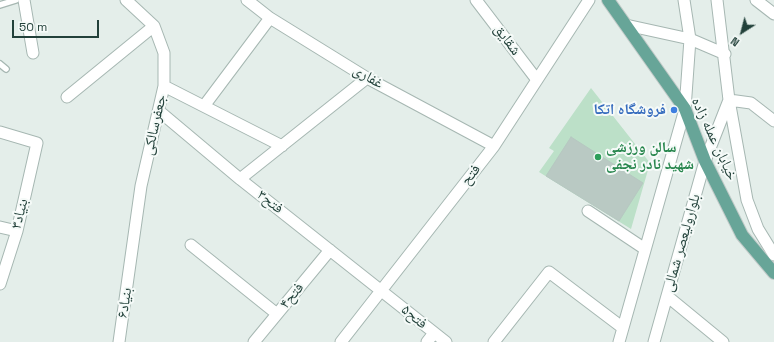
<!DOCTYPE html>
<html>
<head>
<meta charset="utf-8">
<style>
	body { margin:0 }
	#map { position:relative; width:774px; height:342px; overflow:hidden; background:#e4eeea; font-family:"Space Grotesk",sans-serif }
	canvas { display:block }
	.north { position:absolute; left:722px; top:12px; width:40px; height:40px; -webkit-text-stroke:3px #f5faf8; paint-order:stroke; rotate:216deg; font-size:11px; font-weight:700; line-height:16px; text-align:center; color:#22413a }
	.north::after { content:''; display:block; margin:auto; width:14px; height:18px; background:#22413a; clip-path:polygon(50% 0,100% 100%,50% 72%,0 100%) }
	.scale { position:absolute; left:12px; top:20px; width:87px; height:18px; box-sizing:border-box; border:2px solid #22413a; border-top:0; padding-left:5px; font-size:12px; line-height:14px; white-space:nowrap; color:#22413a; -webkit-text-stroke:3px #f5faf8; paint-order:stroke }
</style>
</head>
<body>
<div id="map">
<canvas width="774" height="342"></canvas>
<div class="north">N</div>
<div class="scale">50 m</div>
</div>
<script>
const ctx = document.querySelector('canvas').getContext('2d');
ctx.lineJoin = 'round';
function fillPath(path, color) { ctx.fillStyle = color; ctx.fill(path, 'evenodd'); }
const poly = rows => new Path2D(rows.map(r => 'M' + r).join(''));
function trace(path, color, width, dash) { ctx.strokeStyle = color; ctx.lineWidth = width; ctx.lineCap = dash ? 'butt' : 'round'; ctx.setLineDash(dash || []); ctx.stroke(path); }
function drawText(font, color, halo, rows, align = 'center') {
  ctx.font = font + ' "Space Grotesk","Noto Naskh Arabic",sans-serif'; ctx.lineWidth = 4; ctx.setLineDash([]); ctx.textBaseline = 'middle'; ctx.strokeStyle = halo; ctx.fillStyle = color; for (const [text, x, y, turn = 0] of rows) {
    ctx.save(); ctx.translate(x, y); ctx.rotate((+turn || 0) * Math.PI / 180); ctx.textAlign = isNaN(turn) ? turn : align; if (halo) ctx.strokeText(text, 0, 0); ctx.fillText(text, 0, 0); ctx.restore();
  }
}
fillPath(poly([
	[591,88,650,163,631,229,539,172,554,151,549,148]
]), '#bce0c8');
const building = poly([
	[571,137,643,183,619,221,546,176,571,137]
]);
fillPath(building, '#b9c9c3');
trace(building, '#b6c8c1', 1);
const lane = poly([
	[0,5,16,0],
	[0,64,6,69]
]);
const street = poly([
	[24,0,33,53],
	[247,0,270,18,367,78,494,146],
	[476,0,537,80],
	[717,0,729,100,747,200,758,229,774,255],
	[756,0,774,14],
	[626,25,690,39,725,54],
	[164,86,282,146],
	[67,97,154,26],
	[204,106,270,18],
	[159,111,240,179,446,342],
	[0,132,37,143,17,231,0,284],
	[240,179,367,78],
	[588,211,645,249],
	[0,227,17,231],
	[191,245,277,314],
	[667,296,723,342],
	[119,342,141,186,164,86,164,53,154,26,126,0],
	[254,342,330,250],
	[341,342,494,146,589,0],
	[427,342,434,333],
	[494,342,549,272,623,328],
	[619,342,685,109,690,39,684,0],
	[654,342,705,161,729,100,751,103,774,121]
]);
const primary = poly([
	[608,0,685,109,705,161,742,235,774,273]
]);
trace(lane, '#a6b7b2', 8);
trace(street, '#a6b7b2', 13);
trace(primary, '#c1cac8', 14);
trace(lane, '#fff', 5.5);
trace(street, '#fff', 11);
trace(primary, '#67a598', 12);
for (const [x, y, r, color] of [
	[674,110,4,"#3f7fe0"],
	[598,157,4,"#2e9e5b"]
]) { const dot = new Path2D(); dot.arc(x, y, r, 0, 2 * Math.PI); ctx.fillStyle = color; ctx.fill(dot); trace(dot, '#f5faf8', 1.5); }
drawText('15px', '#22413a', '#f5faf8', [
	["شقایق",507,40,53],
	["غفاری",368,77,30],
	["جعفرسالکی",155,125,-77],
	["خیابان عمله زاده",714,139,65],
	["فتح",471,175,-52],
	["فتح۳",270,202,38],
	["بنیاد۳",20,214,-76],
	["بلوارولیعصر شمالی",682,243,-74],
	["فتح۴",292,296,-51],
	["بنیاد۶",125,303,-81],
	["فتح۵",414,317,39]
]);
drawText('bold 15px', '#366cbe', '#f5faf8', [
	["فروشگاه اتکا",666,110]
], 'right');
drawText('bold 15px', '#27864d', '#f5faf8', [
	["سالن ورزشی",606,148],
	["شهید نادر نجفی",606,165]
], 'left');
</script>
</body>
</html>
